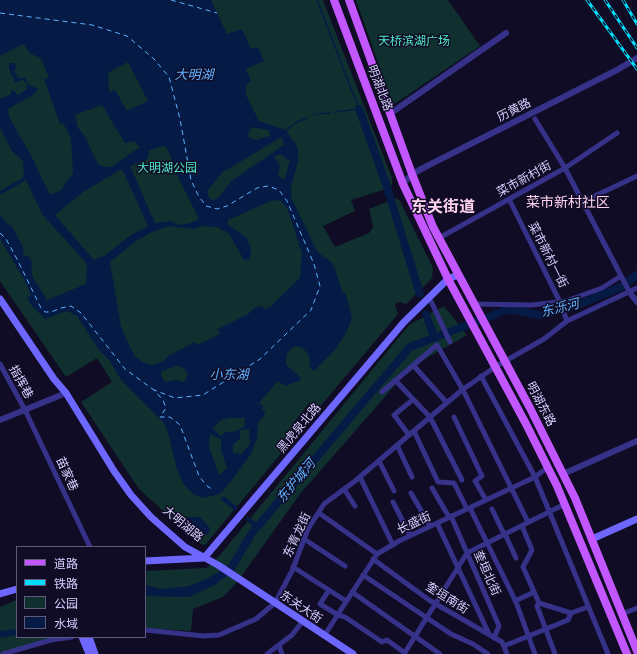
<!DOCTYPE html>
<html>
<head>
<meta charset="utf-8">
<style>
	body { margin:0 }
	#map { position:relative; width:637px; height:654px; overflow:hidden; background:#110c25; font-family:"Golos Text","Noto Sans SC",sans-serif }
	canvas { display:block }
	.legend { position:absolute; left:16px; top:546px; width:130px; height:92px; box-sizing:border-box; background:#110c25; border:1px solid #605a7c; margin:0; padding:5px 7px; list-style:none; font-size:12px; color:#d6d0ff }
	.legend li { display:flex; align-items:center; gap:8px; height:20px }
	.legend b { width:20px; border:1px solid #605a7c }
</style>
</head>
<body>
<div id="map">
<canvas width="637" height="654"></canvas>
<ul class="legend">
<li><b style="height:5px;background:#c357ff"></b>道路</li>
<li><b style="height:5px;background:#00defb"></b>铁路</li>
<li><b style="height:11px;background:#0f302f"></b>公园</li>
<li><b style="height:11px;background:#051b46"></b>水域</li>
</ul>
</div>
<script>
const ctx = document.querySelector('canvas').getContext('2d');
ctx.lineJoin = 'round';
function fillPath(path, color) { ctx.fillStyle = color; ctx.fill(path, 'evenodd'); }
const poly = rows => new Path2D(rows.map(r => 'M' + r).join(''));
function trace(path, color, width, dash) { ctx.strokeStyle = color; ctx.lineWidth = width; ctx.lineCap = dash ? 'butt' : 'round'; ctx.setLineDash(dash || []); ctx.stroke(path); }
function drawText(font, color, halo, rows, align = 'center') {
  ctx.font = font + ' "Golos Text","Noto Sans SC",sans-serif'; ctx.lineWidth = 3; ctx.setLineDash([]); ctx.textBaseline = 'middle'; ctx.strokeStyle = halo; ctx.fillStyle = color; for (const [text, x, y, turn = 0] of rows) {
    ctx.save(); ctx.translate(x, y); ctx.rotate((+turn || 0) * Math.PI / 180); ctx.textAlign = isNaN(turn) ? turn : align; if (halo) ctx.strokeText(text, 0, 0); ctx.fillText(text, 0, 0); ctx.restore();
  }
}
fillPath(poly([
	[0,0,323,0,392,178,392,184,390,188,351,200,355,211,323,226,335,247,369,233,373,227,369,209,396,198,400,201,433,268,432,278,406,304,400,302,395,304,398,314,318,409,310,402,291,426,298,433,205,545,201,544,174,521,139,489,81,402,112,382,97,358,66,377,0,281],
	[356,0,448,0,480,46,393,105],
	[444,306,467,335,411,367,300,494,238,581,223,597,193,609,191,631,145,628,145,571,207,568,220,555,409,325],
	[17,600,17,637,64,637,0,654,0,607]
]), '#0f302f');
fillPath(poly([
	[0,0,211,0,227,34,242,29,251,49,258,47,264,61,246,69,251,81,246,85,246,95,259,121,286,130,298,148,298,162,291,187,291,197,315,247,319,253,332,263,335,269,342,291,346,294,352,318,346,333,335,350,314,371,310,368,309,356,303,348,296,346,291,349,287,354,286,365,299,376,301,380,285,386,278,381,259,403,263,406,262,409,266,413,258,423,257,438,251,454,232,480,222,492,216,495,204,498,195,495,184,485,177,470,168,432,164,423,121,380,110,361,99,350,77,316,67,311,45,319,32,306,28,300,28,297,31,295,25,281,0,239,0,214,8,225,10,224,13,228,23,247,23,254,30,258,33,264,31,269,33,278,47,300,86,284,87,264,42,214,26,180,0,195,0,191,24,177,23,161,12,151,0,128,0,99,11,94,12,89,18,95,27,89,27,84,23,80,15,82,9,70,9,63,14,63,17,67,14,71,18,78,25,78,28,84,38,89,33,95,8,109,10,119,31,155,49,193,53,194,61,190,73,172,71,138,63,123,60,124,44,79,49,78,41,58,31,54,23,44,0,56],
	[128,62,148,101,127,111,115,90,109,92,108,73],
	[102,105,125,143,134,141,140,147,111,167,104,167,98,164,84,135,78,128,75,115],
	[252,127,269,130,270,136,256,140,249,138,248,135],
	[282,137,284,145,231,181,220,196,214,200,210,199,207,191,223,172],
	[165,146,169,151,176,173,199,219,191,223,179,225,170,221,155,223,130,166,148,159,149,150],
	[280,154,290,161,284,180,278,176,280,165,274,157],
	[122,169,148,226,131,235,104,256,94,260,55,215,83,192],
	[273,200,281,201,287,208,302,253,300,278,271,306,266,309,260,306,256,307,248,314,218,329,220,334,197,345,195,342,168,356,162,362,152,365,143,362,134,355,121,327,110,262,136,241,152,232,168,226,195,229,202,226,217,227,229,234,244,260,250,259,251,248,246,237,228,225,228,220],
	[177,366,182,367,188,374,184,382,176,380,165,382,161,375,162,371],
	[230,418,245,418,244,426,237,431,226,432,221,436,213,429,221,420],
	[249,429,250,444,241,454,233,453,233,445,240,439,240,430],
	[210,434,221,439,221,451,227,468,219,475,209,447],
	[187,517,200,517,210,528,208,534,204,535,192,527],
	[211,577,219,583,189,597,145,596,145,585,162,589,189,586],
	[17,629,17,635,0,638,0,631]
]), '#051b46');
trace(poly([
	[317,0,359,109,335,112],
	[318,114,330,113],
	[314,115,315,115],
	[286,130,297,122,307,118]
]), '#051b46', 1.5);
trace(poly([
	[224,499,235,508],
	[248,519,257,527]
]), '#051b46', 4.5);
trace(poly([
	[359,109,385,181,420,294],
	[426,314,434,337],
	[204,585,230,570,252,533,410,347,509,309,540,315,580,304,621,287,637,275]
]), '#051b46', 8);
trace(poly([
	[171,0,217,13],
	[0,13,92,25,127,36,154,59,169,77,180,119,191,180,198,195,206,206,217,209,227,206,257,188,268,186,279,190,287,201,314,264,320,286,311,310,260,359,203,395,175,398,154,390],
	[0,233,6,239,17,259,41,308,45,312,51,312,61,308,71,306,81,313,125,369,154,390,163,400,166,408,160,417,170,417,180,425,199,476,206,485,213,490]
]), '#5eb2ff', 1, [5, 4]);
trace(poly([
	[535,119,565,168,630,293],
	[509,199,560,302,567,321],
	[582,202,637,176],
	[439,238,565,168,617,133],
	[429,297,450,342],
	[473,304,532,305,566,301,602,288,621,276],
	[0,364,25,410,90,547],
	[413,365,447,403],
	[481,376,535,477,608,654],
	[395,380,430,417,462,480],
	[382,392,437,345,463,390,528,522],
	[454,417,482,476,475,481,486,500],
	[414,431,438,482,454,483,467,509],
	[409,435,394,415,410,402],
	[397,445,412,477],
	[379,461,394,491],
	[360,477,393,545],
	[432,488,449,517],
	[344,489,355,506],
	[411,493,430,526],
	[393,502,410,535],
	[470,508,516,602,535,654],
	[492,509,504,534],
	[319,513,377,554],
	[451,516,499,626,494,638],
	[437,523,489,634],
	[522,526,532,550,523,567,539,603,571,613,588,607],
	[505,534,516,558],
	[304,539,345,566],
	[373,559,429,600,502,642,507,654],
	[293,567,346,601],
	[363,575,451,634,473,644,488,654],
	[329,590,320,604,338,615,345,617,382,642,387,640,405,653],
	[352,592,440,654],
	[515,601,534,592],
	[539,603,537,606,555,654],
	[622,614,637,608],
	[145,630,204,636,219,635,256,619,275,603,292,571,308,529,324,504,355,481,462,390,495,367,544,339,567,321,637,288],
	[324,636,377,554,399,541,535,477,548,467],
	[279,646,282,654],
	[504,646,568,620,571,613],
	[3,654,51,640,72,637],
	[267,654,292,635,303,621],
	[404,654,467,553,565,504]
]), '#373289', 5);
trace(poly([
	[391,113,506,33],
	[403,184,412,174,427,166,617,70,637,58],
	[630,293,637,302],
	[0,420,66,393],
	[563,474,637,441]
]), '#373289', 6);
trace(poly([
	[0,299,54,379,66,393,114,471,131,495,151,517,185,547,218,565,353,654],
	[592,539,637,519],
	[145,561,204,558,404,322,448,279,458,275],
	[0,594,17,589],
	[82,637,89,654],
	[89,637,95,654]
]), '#6d67ff', 7);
trace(poly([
	[334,0,403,184,448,279,526,424,557,486,627,654],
	[349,0,412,174,433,227,530,408,575,498,637,651]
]), '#c357ff', 8);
const rail = poly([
	[587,0,637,69],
	[605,0,637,48],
	[623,0,637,24]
]);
trace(rail, '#00defb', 3);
trace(rail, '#110c25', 1.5, [4.5]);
drawText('12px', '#50ebc7', '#110c25', [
	["天桥滨湖广场",414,41],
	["大明湖公园",167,168]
]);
drawText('12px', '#d6d0ff', '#110c25', [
	["明湖北路",380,88,69],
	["历黄路",514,110,-27],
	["菜市新村街",524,179,-29],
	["菜市新村一街",548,255,63],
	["指挥巷",21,382,61],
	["明湖东路",541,404,62],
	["黑虎泉北路",299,428,-50],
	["苗家巷",67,474,65],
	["长盛街",414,523,-25],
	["大明湖路",183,524,40],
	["东青龙街",297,535,-65],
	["奎垣北街",487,573,66],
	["奎垣南街",447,598,32],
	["东关大街",301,607,34]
]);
drawText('italic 13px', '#5eb2ff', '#110c25', [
	["大明湖",194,75],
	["东泺河",560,308,-14],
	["小东湖",229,375],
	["东护城河",296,481,-50]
]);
drawText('14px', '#ffd2ee', '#110c25', [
	["菜市新村社区",568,203]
]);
drawText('bold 16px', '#ffd2ee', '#110c25', [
	["东关街道",443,207]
]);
</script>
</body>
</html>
